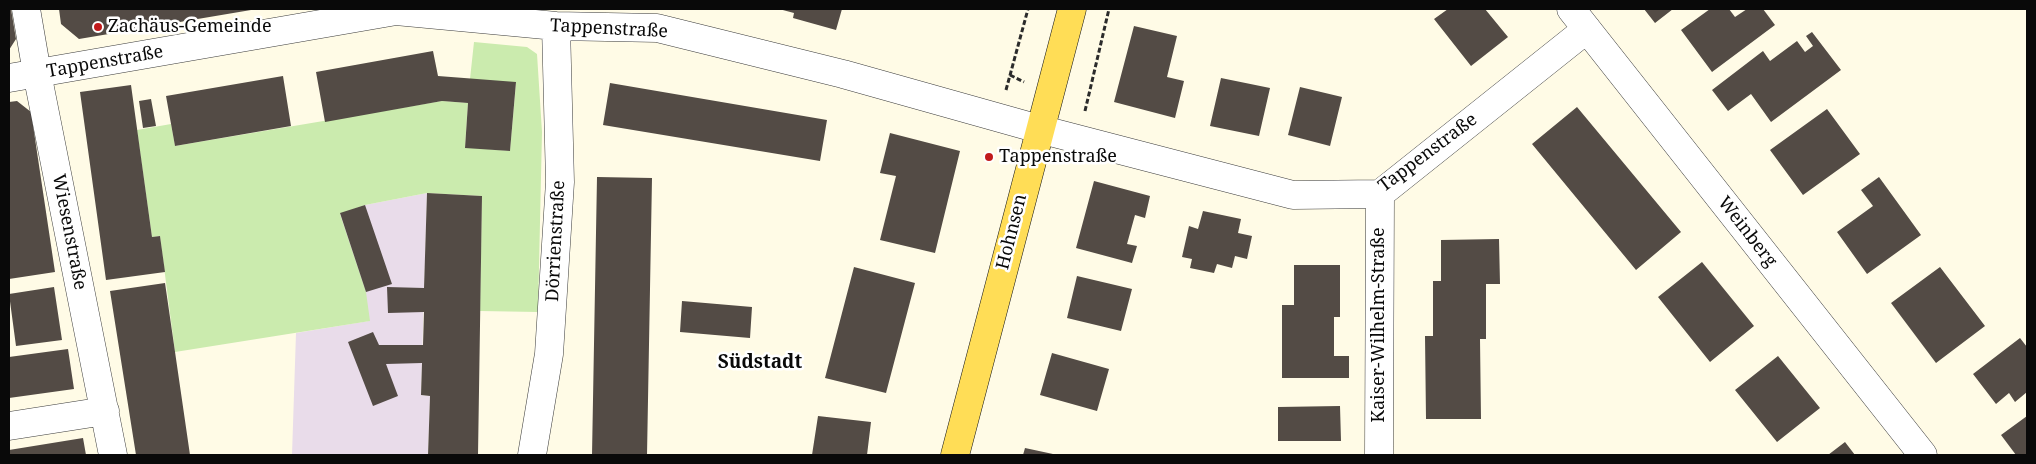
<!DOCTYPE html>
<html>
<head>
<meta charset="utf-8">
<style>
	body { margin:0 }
	#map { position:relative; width:2036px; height:464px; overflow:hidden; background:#fffbe6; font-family:"Noto Serif",serif }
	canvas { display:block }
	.frame { position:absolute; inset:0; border:10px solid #090909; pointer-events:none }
</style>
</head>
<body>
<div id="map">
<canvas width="2036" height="464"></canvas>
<div class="frame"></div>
</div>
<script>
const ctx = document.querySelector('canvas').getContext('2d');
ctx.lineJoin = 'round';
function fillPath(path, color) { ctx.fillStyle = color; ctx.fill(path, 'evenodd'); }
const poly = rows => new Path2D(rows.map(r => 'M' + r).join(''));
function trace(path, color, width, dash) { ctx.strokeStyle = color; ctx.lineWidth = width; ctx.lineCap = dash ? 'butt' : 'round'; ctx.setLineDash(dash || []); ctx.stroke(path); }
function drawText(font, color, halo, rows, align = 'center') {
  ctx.font = font + ' "Noto Serif",serif'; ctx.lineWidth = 5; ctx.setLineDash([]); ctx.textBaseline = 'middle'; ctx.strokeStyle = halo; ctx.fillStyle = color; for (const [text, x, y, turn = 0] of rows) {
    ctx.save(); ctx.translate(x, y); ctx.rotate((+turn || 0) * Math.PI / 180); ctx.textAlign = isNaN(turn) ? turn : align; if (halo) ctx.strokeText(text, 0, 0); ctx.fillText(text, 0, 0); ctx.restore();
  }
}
fillPath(poly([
	[427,193,421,395,430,396,428,455,292,455,296,333,369,321,340,213,365,205]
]), '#e9dcea');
fillPath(poly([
	[474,42,527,47,537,54,542,132,538,312,480,311,482,196,427,193,365,205,340,214,366,292,370,321,175,352,160,236,152,237,137,130,171,124,175,146,442,101,468,103,465,147,510,151,516,83,470,79]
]), '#cbebae');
fillPath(poly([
	[9,9,11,9,16,39,9,50],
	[59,9,251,9,251,10,79,39,61,24],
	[779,9,842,9,836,30,793,18,794,13],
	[1448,9,1485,9,1508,37,1471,66,1434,19],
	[1644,9,1673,9,1655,23],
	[1710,9,1729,9,1735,17,1747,9,1763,9,1775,25,1712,72,1681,30],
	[1134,26,1177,36,1167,77,1184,81,1175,118,1114,102],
	[1812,32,1841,70,1771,122,1751,94,1728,111,1712,90,1763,51,1770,61,1797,41,1805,52,1813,46,1806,36],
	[433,51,438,76,516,82,510,151,465,148,468,103,442,101,325,122,316,72],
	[283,76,291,126,175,146,166,96],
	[1221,78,1270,88,1259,136,1210,126],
	[610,83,827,120,820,161,603,125],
	[131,85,152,237,160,236,165,272,106,280,80,92],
	[1300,87,1342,97,1330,146,1288,135],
	[151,99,156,126,143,128,139,101],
	[17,101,31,112,55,272,9,279,9,102],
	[1577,107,1681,232,1636,270,1532,144],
	[1827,109,1860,154,1803,195,1770,150],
	[890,133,960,151,935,253,880,240,896,176,880,173],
	[597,177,652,178,647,455,592,455],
	[1879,177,1921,235,1867,274,1837,232,1873,206,1861,190],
	[1094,181,1150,196,1145,218,1135,215,1127,244,1137,246,1132,263,1076,248],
	[427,193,482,196,478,455,428,455,430,396,421,395,422,363,386,364,398,396,373,406,348,342,373,332,379,345,423,345,424,312,388,313,387,287,424,288],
	[365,205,392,284,366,292,340,213],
	[1203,211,1241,219,1238,233,1252,236,1247,259,1235,256,1232,268,1217,264,1214,273,1190,268,1192,259,1182,257,1189,226,1198,229],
	[1499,239,1500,284,1486,284,1486,339,1480,339,1481,419,1426,419,1425,336,1433,336,1433,281,1441,281,1441,240],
	[1702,262,1754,326,1710,362,1658,297],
	[1294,265,1340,265,1340,317,1334,317,1334,356,1349,356,1349,378,1282,378,1282,305,1294,305],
	[854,267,915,283,886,393,825,378],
	[1940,267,1985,326,1936,363,1891,303],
	[1077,276,1132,289,1121,331,1067,318],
	[165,283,190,455,136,455,110,291],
	[54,287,62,340,16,346,9,294],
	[682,301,752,307,750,338,680,332],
	[2020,338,2027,347,2027,392,2015,402,2009,393,1996,404,1973,374],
	[68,349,74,389,9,398,9,357],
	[1052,353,1109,369,1097,411,1040,395],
	[1778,356,1820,408,1777,442,1735,390],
	[1340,406,1341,441,1278,441,1278,407],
	[818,416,871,422,867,455,812,455],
	[2027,416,2027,455,2016,455,2001,435],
	[83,438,86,455,9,455,9,450],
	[1845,442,1855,455,1828,455],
	[1025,448,1053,454,1053,455,1023,455]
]), '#534b45');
const minor = poly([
	[26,9,37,73,113,455],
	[1571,9,1923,455],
	[9,78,396,11,556,26,657,28,843,74,1039,129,1293,195,1380,194,1587,29],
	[9,426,105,411],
	[532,455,549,354,560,182,556,26],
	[1379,455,1380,194]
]);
const major = poly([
	[955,455,1072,9]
]);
trace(minor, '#3c3c3c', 29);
trace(major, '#1a1a1a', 29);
trace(poly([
	[1010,75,1024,82],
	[1006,90,1028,9],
	[1085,111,1109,9]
]), '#2b2b2b', 3, [5, 2.5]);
trace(minor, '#fff', 28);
trace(major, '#ffdd56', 28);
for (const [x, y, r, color] of [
	[98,27,5,"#c11a1b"],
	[989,157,5,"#c11a1b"]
]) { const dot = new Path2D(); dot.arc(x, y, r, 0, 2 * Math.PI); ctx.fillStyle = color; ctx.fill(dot); trace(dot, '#fff', 2); }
drawText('18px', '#090909', '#fff', [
	["Zachäus-Gemeinde",108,27],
	["Tappenstraße",999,157]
], 'left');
drawText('18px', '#090909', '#fff', [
	["Tappenstraße",609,29,3],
	["Tappenstraße",105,62,-10],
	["Tappenstraße",1428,153,-37],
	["Wiesenstraße",69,232,79],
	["Hohnsen",1012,232,-76],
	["Weinberg",1747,232,52],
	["Dörrienstraße",556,241,-87],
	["Kaiser-Wilhelm-Straße",1379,325,-90]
]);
drawText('bold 19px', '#090909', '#fff', [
	["Südstadt",760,363]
]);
</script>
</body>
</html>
